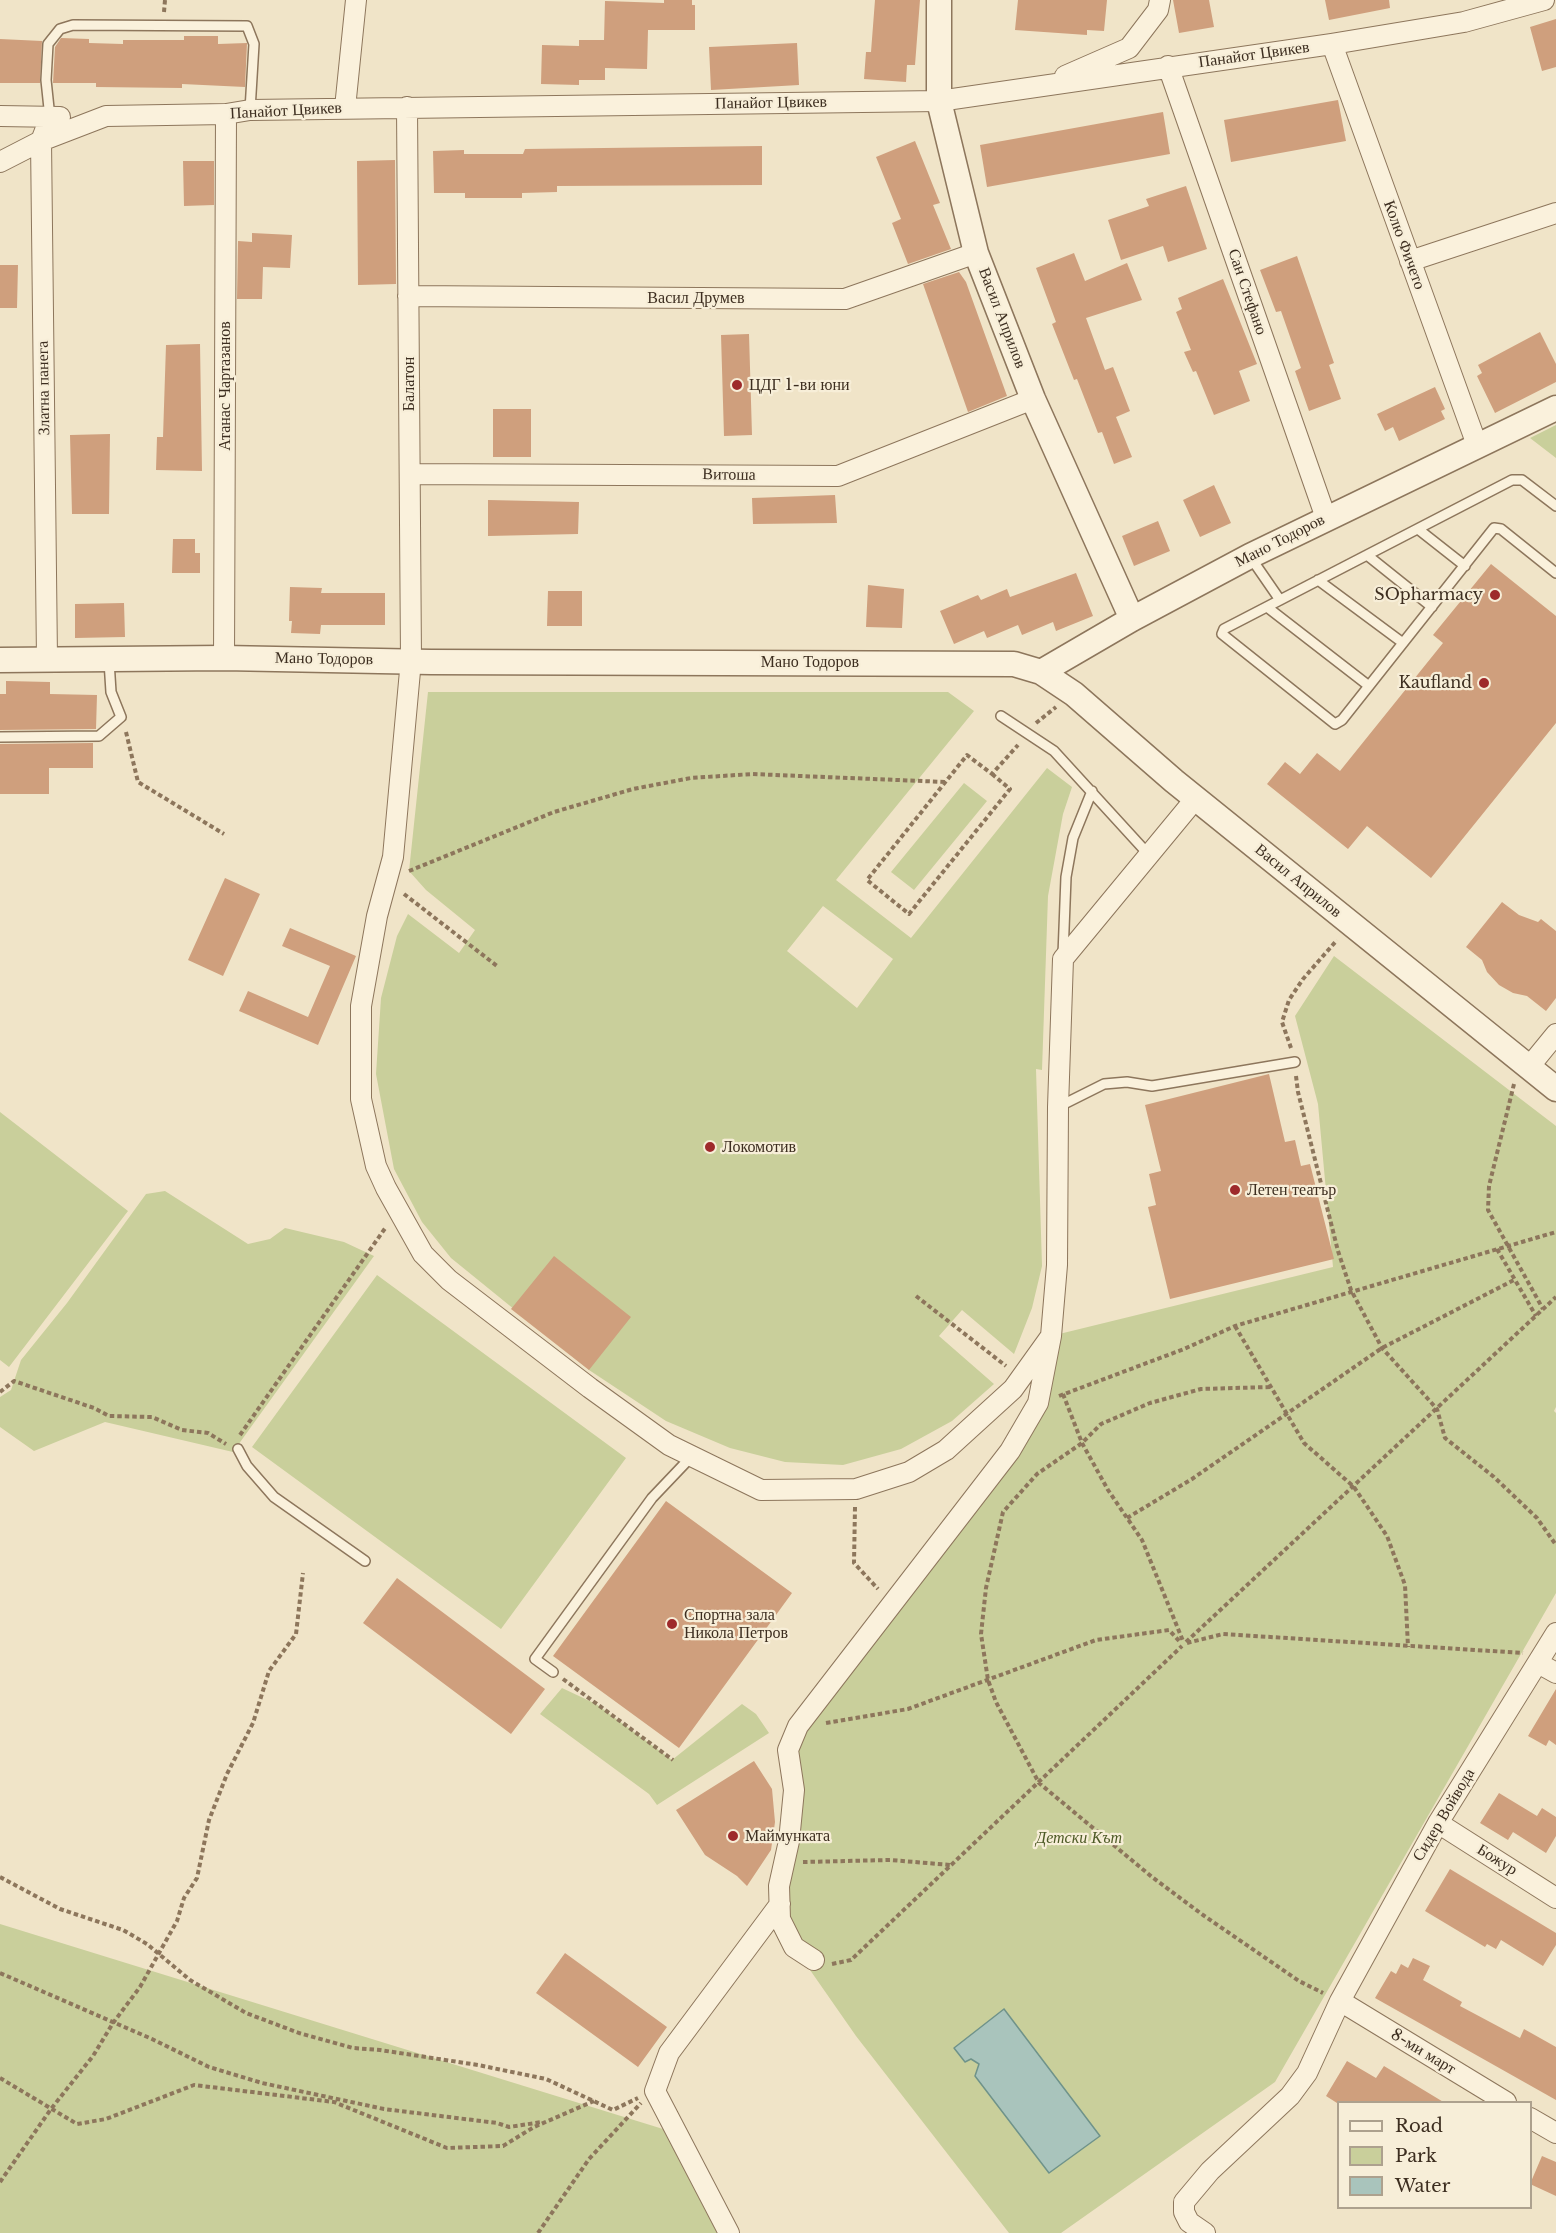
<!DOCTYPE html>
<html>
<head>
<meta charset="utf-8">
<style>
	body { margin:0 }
	#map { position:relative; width:1556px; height:2233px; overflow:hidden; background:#f0e4c8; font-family:"Libre Baskerville",serif }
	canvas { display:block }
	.legend { position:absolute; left:1337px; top:2101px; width:195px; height:108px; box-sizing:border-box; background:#f7eed8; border:2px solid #ada18e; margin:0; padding:8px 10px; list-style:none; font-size:18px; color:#3d2e20 }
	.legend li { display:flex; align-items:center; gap:12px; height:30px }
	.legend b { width:30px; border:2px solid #ada18e }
</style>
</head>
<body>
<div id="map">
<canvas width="1556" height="2233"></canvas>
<ul class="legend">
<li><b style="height:8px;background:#faf1dc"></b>Road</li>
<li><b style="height:16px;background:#c9cf9b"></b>Park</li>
<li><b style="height:16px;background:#a9c4bc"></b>Water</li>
</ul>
</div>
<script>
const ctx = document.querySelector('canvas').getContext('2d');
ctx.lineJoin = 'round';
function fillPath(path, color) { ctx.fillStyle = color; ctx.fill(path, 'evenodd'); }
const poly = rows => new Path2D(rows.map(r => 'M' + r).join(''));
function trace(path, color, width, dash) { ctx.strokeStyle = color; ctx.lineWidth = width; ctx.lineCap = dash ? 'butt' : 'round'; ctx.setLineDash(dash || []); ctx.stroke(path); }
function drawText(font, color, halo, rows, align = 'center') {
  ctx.font = font + ' "Libre Baskerville",serif'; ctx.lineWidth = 4.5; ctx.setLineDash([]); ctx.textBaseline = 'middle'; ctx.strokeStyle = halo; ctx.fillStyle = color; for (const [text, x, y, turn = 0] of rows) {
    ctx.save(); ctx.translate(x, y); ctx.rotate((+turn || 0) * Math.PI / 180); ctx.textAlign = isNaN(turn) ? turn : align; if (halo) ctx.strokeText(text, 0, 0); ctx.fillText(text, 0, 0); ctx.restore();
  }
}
fillPath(poly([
	[1556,425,1556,458,1530,438],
	[428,692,948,692,974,711,836,880,911,938,1047,768,1072,787,1063,814,1048,896,1042,1070,1036,1069,1042,1266,1032,1308,1014,1354,962,1310,939,1336,994,1384,952,1421,901,1449,843,1465,785,1462,730,1448,666,1421,589,1370,451,1258,422,1222,394,1169,376,1074,381,998,397,936,408,914,459,953,475,930,426,890,409,871],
	[823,906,893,959,857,1008,787,951],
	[964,783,987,801,914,890,891,872],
	[1334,956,1556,1126,1556,1407,1554,1411,1556,1413,1556,1593,1275,2082,1061,2233,1009,2233,856,2036,794,1947,779,1886,788,1750,1010,1451,1051,1336,1333,1267,1318,1104,1295,1016],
	[0,1112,128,1211,9,1367,0,1360],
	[165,1191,248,1244,270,1239,285,1228,344,1242,374,1256,233,1452,105,1422,34,1451,0,1427,0,1397,11,1390,21,1360,67,1303,146,1194],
	[377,1275,626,1458,501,1629,252,1447],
	[562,1688,596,1704,672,1760,742,1704,756,1714,769,1733,657,1805,649,1794,540,1714],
	[0,1924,663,2129,717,2233,0,2233]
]), '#c9cf9b');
const water = poly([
	[1004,2009,1100,2136,1049,2173,975,2076,979,2064,971,2059,965,2062,954,2048,1004,2009]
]);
fillPath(water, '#a9c4bc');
trace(water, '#6f938a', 1.5);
fillPath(poly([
	[664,0,692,0,692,5,695,5,695,30,648,30,647,69,605,68,605,80,579,80,579,85,541,84,542,45,579,46,579,40,604,40,605,1,664,3],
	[875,0,920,0,915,65,907,65,906,82,864,79,866,52,871,52],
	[1018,0,1107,0,1104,31,1087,30,1087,35,1015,30],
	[1173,0,1209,0,1214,27,1179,33],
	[1325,0,1389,0,1390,8,1329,20],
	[1556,19,1556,67,1542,71,1530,27],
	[184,36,218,36,218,44,247,43,245,87,182,84,182,88,96,87,96,83,53,83,55,47,61,38,89,39,89,43,123,44,123,40,184,40],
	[0,39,42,41,40,83,0,83],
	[797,43,799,85,711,90,709,47],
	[1338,100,1346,141,1231,162,1224,120],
	[1163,112,1170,154,987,187,980,145],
	[915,141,940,203,933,205,951,249,908,264,892,223,901,219,876,157],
	[762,146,762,185,557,186,557,192,522,193,522,198,465,198,465,193,434,193,433,151,464,150,464,154,523,154,525,149],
	[395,160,396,284,358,285,357,161],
	[183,161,214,161,214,205,184,206],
	[1186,186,1207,249,1168,262,1163,246,1121,260,1108,220,1149,206,1146,199],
	[252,233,292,235,290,268,263,267,262,299,237,299,238,241,252,242],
	[1074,253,1085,281,1127,263,1142,300,1086,318,1105,370,1113,367,1130,411,1116,417,1132,457,1114,464,1102,432,1098,433,1077,379,1074,380,1052,324,1056,322,1036,268],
	[1297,256,1334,363,1329,365,1341,399,1309,411,1295,371,1301,368,1281,311,1276,312,1260,270],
	[0,265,18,265,17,308,0,308],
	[959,272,966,282,1007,396,968,412,923,284],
	[1223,279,1257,364,1239,371,1250,401,1214,415,1196,371,1193,372,1184,352,1191,350,1176,312,1182,309,1178,298],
	[1540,332,1556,364,1556,382,1495,413,1477,376,1482,373,1478,365],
	[749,334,752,435,724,436,721,335],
	[200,344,202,471,156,470,157,437,163,437,166,345],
	[1435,387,1445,409,1441,411,1445,419,1399,441,1393,427,1385,431,1377,414],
	[493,409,531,409,531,457,493,457],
	[110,434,109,514,72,514,70,435],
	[1214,485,1231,523,1200,537,1183,500],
	[835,495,837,523,753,524,752,498],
	[488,500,579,502,578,534,488,536],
	[1158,521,1170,551,1134,566,1122,536],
	[173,539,195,539,195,553,200,553,200,573,172,573],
	[1491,564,1556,616,1556,723,1431,878,1367,826,1348,849,1267,784,1285,762,1300,774,1317,753,1340,771,1443,643,1433,635],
	[1076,573,1093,616,1056,631,1053,622,1022,635,1018,625,987,638,984,631,954,644,940,611,978,595,981,600,1007,589,1010,597],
	[868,585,904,589,902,628,866,627],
	[290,587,322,588,321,593,385,593,385,625,321,625,320,634,291,633,292,621,289,621],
	[548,591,582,591,582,626,547,626],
	[124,603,125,637,75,638,75,604],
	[6,681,50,682,50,694,97,695,96,729,0,730,0,694,6,694],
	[93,743,93,768,49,768,49,794,0,794,0,744],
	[225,878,260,894,223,976,188,960],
	[1502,902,1519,915,1538,922,1541,919,1556,931,1556,998,1546,1011,1527,996,1513,993,1499,985,1487,972,1482,960,1466,947],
	[290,928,356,956,318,1045,239,1011,248,991,308,1017,330,966,282,946],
	[1269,1074,1285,1142,1295,1140,1301,1166,1310,1164,1334,1259,1170,1299,1148,1207,1156,1205,1149,1174,1161,1171,1145,1105],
	[554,1256,631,1317,589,1370,511,1309],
	[666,1501,792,1593,679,1748,553,1656],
	[397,1578,545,1689,511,1734,363,1623],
	[1556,1689,1556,1745,1549,1740,1546,1746,1528,1736],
	[754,1761,772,1789,775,1822,771,1850,747,1886,737,1876,705,1855,676,1810],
	[1499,1793,1537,1816,1542,1808,1556,1817,1556,1836,1546,1853,1513,1832,1508,1840,1480,1823],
	[1450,1869,1556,1933,1556,1945,1543,1966,1501,1940,1496,1949,1487,1944,1485,1947,1425,1911],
	[565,1953,667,2027,638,2067,536,1993],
	[1413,1958,1430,1966,1423,1980,1462,2002,1460,2006,1520,2038,1524,2029,1556,2047,1556,2100,1375,1998,1391,1971,1396,1974,1401,1964,1408,1968],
	[1347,2061,1376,2078,1384,2066,1445,2103,1337,2103,1326,2096],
	[1542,2156,1556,2162,1556,2196,1530,2184]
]), '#cf9f7d');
const service = poly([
	[50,118,46,80,48,44,60,29,73,25,247,26,254,44,250,110],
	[1556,506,1522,480,1512,480,1224,629,1222,634,1335,724,1342,720,1494,528,1501,529,1556,573],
	[1418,529,1465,566],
	[1367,555,1432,607],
	[1251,558,1280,600],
	[1318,580,1403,643],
	[1267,607,1369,686],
	[1001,716,1054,751,1149,855],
	[0,737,99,736,121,717,111,692,109,661],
	[1063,955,1066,877,1073,838,1092,791],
	[1058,1107,1104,1084,1127,1082,1152,1086,1295,1062],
	[238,1449,247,1466,274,1497,365,1561],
	[553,1672,535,1659,652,1498,691,1457]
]);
const minor = poly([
	[1332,44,1477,445],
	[1168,66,1326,518],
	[1065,76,1129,48,1158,10,1160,0],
	[407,107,411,660,393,857,377,916,361,1006,361,1099,376,1166,386,1188,423,1254,449,1280,590,1388,669,1445,761,1490,856,1489,909,1472,946,1450,1013,1389,1051,1336],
	[345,108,356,0],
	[0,116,60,117],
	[0,162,41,141,106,116,226,114,250,110,939,101,1332,44,1464,22,1544,0],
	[1410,261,1556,213],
	[408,296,845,299,976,253],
	[410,474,838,476,1033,399],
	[224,658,226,114],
	[47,659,41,141,50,118],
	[1529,1067,1556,1034],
	[1538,1663,1556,1673],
	[1438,1823,1556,1898],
	[814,1960,794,1947,780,1919,779,1886,789,1841,794,1790,788,1750,798,1726,1010,1451,1038,1403,1051,1336,1057,1265,1058,1107,1063,959,1196,798],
	[1340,2001,1506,2102],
	[1530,2118,1556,2133],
	[729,2233,655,2091,669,2053,780,1904],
	[1205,2233,1189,2222,1184,2212,1184,2202,1210,2171,1290,2096,1307,2073,1340,2001,1438,1823,1556,1633]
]);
const tertiary = poly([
	[939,0,939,101,976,253,1033,399,1132,619],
	[0,660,224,658,431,662,1014,664,1041,672,1074,694,1174,781,1556,1089],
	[1041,672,1132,619,1250,556,1556,408]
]);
trace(service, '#8d765c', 12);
trace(minor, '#8d765c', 22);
trace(tertiary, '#8d765c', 27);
trace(poly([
	[164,12,165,0],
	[1036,723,1056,707],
	[126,732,138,782,224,834],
	[992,774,1010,789,909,914,867,880,967,755,992,774,1018,745],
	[409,871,554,812,633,789,691,778,752,774,946,782],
	[404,894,497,966],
	[1291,1048,1282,1022,1289,1000,1303,979,1337,940],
	[1296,1076,1298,1092,1338,1251,1351,1290,1382,1348,1437,1409,1445,1438,1494,1477,1537,1518,1556,1545],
	[1514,1084,1489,1186,1488,1210,1543,1309],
	[1497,1249,1536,1316],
	[916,1296,1006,1366],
	[1235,1326,1304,1443,1354,1487,1387,1536,1405,1585,1408,1647],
	[1270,1387,1201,1389,1150,1403,1101,1424,1082,1443,1037,1474,1003,1512,986,1588,981,1634,988,1680,996,1702,1039,1783,1152,1877,1203,1915,1299,1981,1323,1993],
	[0,1392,14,1381,94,1408,109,1416,152,1417,182,1430,208,1433,226,1444],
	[1063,1394,1082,1443,1108,1490,1142,1540,1183,1641],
	[1059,1396,1184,1349,1235,1326,1556,1232],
	[240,1435,386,1227],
	[855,1507,854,1563,878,1589],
	[1127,1518,1192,1479,1382,1348,1514,1280],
	[1186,1642,1556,1297],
	[1187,1643,1223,1634,1523,1653],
	[563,1679,673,1760],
	[826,1723,908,1709,1096,1640,1169,1630,1181,1643],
	[803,1862,890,1860,951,1865],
	[0,1877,60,1909,123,1930,147,1944,190,1980,246,2013,299,2033,353,2048,380,2050,478,2065,546,2079,613,2110,638,2098],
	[832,1964,851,1960,1182,1646],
	[0,1973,152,2039,209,2067,262,2083,384,2109,497,2123,509,2127,542,2122],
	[0,2078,77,2124,106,2119,194,2085,334,2102,447,2148,503,2146,534,2127,594,2101],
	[0,2182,51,2109,93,2056,113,2023,140,1987,177,1921,184,1898,197,1878,209,1820,227,1774,253,1723,269,1671,296,1634,303,1573],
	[538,2233,589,2159,641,2103]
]), '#8d765c', 4, [4.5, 3]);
trace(service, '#faf1dc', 9);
trace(minor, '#faf1dc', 20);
trace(tertiary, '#faf1dc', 24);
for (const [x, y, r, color] of [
	[737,385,6,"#9e2a2b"],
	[1495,595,6,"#9e2a2b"],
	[1484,683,6,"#9e2a2b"],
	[710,1147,6,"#9e2a2b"],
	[1235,1190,6,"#9e2a2b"],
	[672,1624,6,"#9e2a2b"],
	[733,1836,6,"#9e2a2b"]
]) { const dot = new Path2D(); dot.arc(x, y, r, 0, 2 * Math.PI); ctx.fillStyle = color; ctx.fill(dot); trace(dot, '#f7eed8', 2); }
drawText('16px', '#3d2e20', '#f7eed8', [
	["Панайот Цвикев",1254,55,-8],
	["Панайот Цвикев",771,103,-1],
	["Панайот Цвикев",286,111,-3],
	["Колю Фичето",1404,245,70],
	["Сан Стефано",1247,292,71],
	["Васил Друмев",696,298],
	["Васил Априлов",1002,318,69],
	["Балатон",409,384,-90],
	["Атанас Чартазанов",225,386,-90],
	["Златна панега",44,388,-91],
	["Витоша",729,475,1],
	["Мано Тодоров",1280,541,-27],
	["Мано Тодоров",324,659,1],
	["Мано Тодоров",810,662],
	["Васил Априлов",1298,881,39],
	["Сидер Войвода",1444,1815,-59],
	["Божур",1497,1860,32],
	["8-ми март",1423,2052,31]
]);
drawText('16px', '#3d2e20', '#f7eed8', [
	["ЦДГ 1-ви юни",749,385],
	["SOpharmacy",1483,595,"right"],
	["Kaufland",1472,683,"right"],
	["Локомотив",722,1147],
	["Летен театър",1247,1190],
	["Спортна зала",684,1615],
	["Никола Петров",684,1633],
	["Маймунката",745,1836]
], 'left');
drawText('italic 16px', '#4d5a26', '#f7eed8', [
	["Детски Кът",1079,1838]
]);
</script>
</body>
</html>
